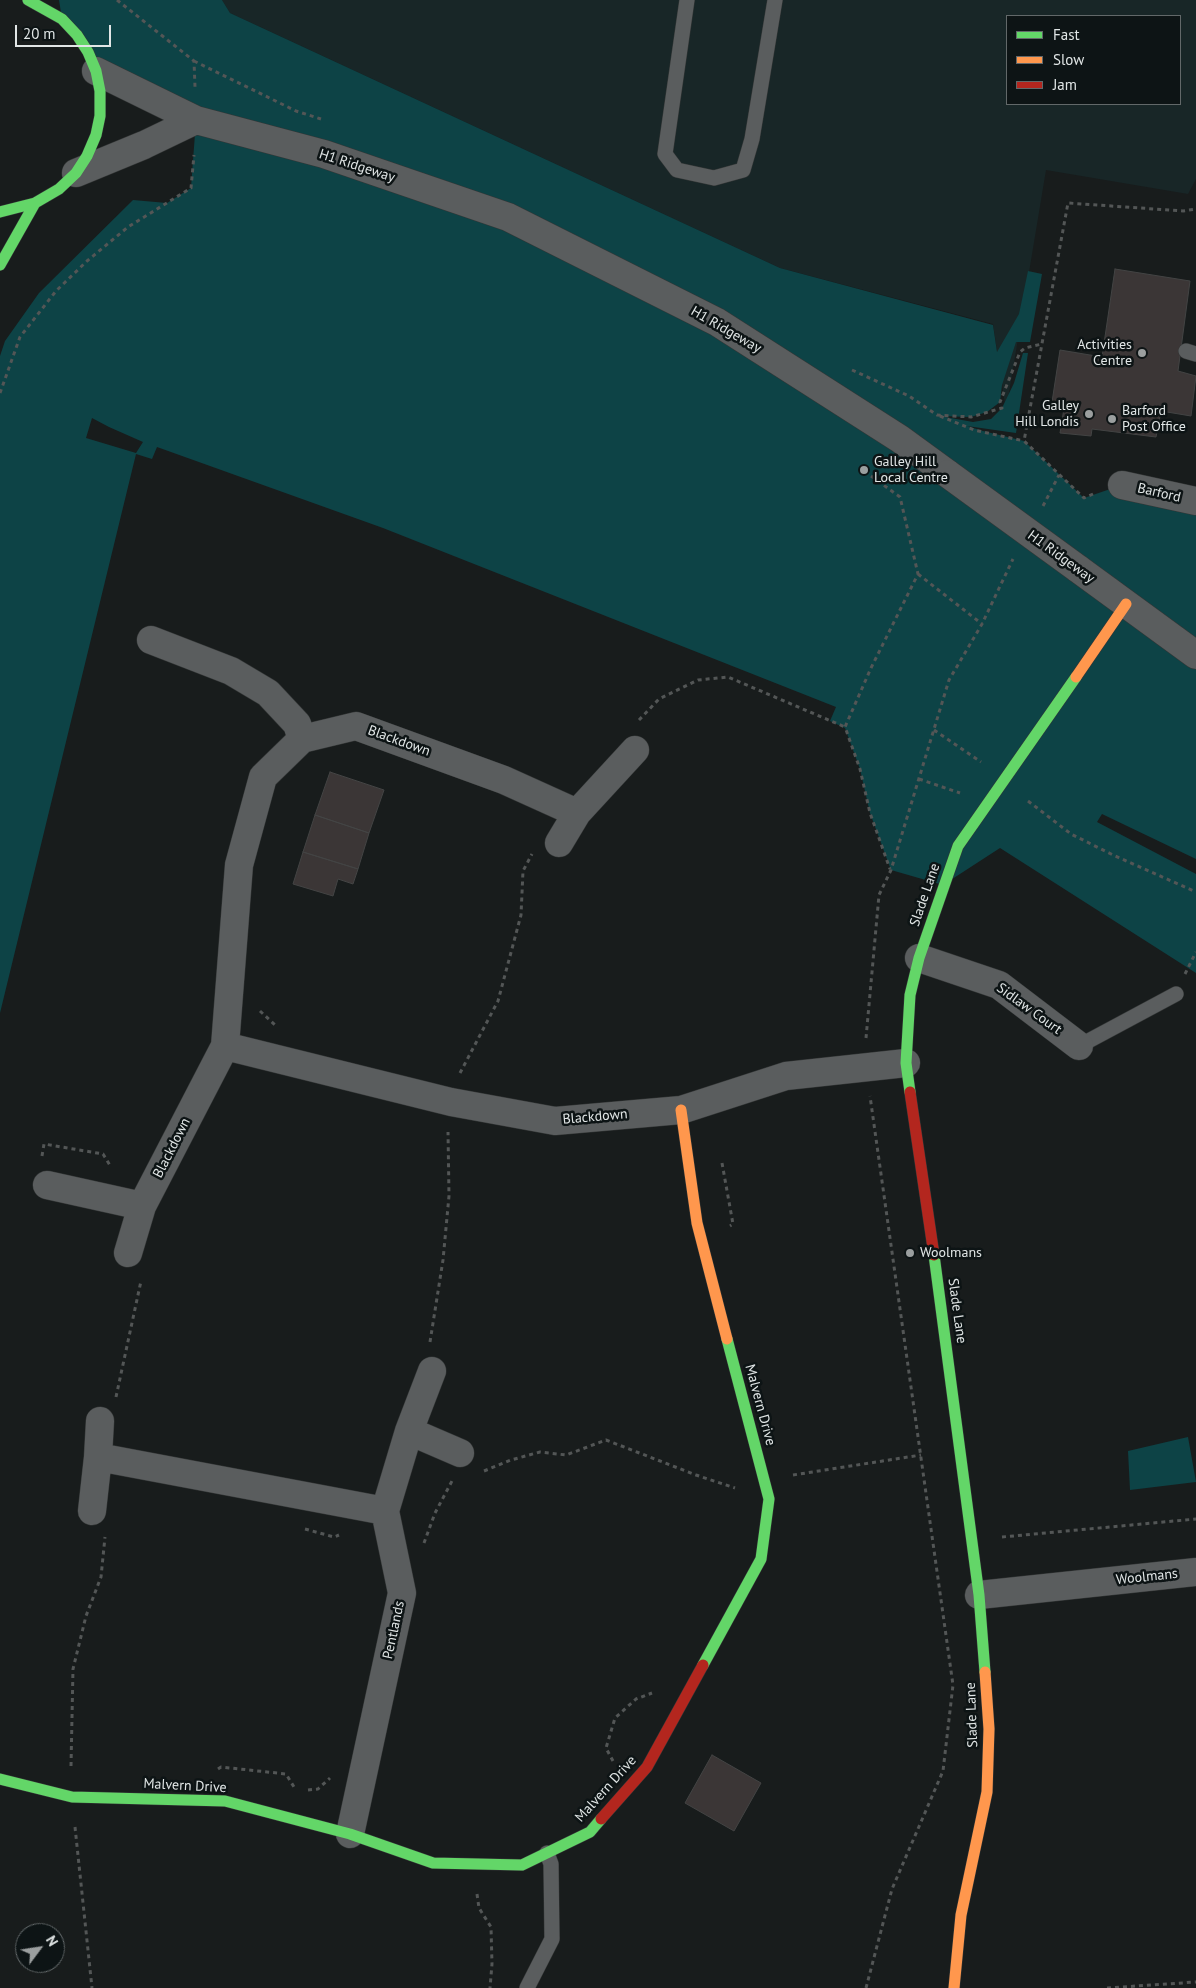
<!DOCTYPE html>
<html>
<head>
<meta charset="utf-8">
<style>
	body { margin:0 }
	#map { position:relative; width:1196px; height:1988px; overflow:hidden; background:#181c1c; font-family:"PT Sans",sans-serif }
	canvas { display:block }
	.legend { position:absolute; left:1006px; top:15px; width:175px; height:90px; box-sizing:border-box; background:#0d1415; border:1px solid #626869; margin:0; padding:6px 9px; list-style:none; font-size:15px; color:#e1e6e6 }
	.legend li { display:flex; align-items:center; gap:10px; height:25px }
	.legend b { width:25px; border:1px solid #626869 }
	.north { position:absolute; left:15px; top:1923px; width:50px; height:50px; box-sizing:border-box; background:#0d1415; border:1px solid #626869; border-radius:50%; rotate:59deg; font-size:14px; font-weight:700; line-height:20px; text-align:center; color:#e1e6e6 }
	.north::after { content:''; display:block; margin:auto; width:18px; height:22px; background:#9b9f9f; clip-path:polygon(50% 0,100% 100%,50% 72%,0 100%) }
	.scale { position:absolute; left:15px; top:25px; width:96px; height:22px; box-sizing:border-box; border:2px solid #e1e6e6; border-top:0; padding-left:6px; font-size:15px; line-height:18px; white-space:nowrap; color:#e1e6e6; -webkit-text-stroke:4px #0d1415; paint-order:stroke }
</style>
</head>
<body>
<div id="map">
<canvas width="1196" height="1988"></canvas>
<ul class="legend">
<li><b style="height:6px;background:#63d668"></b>Fast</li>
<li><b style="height:6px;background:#ff974d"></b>Slow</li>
<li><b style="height:6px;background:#b3261e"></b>Jam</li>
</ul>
<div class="north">N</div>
<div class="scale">20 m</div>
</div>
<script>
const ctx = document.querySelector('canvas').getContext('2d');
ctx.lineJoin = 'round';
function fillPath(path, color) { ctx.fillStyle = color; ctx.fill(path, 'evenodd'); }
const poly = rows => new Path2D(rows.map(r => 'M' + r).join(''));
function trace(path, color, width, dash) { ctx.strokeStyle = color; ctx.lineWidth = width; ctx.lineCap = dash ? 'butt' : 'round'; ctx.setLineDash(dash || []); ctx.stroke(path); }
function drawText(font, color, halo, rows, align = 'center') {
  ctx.font = font + ' "PT Sans",sans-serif'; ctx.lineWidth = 5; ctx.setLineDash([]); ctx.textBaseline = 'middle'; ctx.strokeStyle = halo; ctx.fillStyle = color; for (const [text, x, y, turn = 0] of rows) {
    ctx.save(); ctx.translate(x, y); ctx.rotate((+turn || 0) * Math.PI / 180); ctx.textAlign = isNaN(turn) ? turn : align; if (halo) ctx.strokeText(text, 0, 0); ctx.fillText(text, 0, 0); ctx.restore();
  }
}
fillPath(poly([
	[222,0,1196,0,1196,179,1188,194,1046,170,1006,411,993,324,780,268,230,13],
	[1007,16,1180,16,1180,104,1007,104]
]), '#182627');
fillPath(poly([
	[59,0,222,0,230,13,780,268,993,325,997,352,1019,314,1028,271,1042,274,1030,342,1016,342,1002,385,1000,402,987,412,971,417,940,416,973,422,991,419,1002,408,1014,383,1023,353,1028,353,1016,433,967,426,983,431,1024,441,1084,498,1122,485,1196,501,1196,859,1102,814,1097,822,1196,874,1196,973,1000,848,943,885,891,870,870,813,860,769,845,728,830,721,836,707,383,528,157,447,152,459,136,454,0,1013,0,356,5,341,39,293,133,200,167,203,191,188,196,120,96,71,62,19],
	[92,418,109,427,143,442,136,453,86,438],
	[1188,1437,1196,1482,1130,1490,1128,1451]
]), '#0d4346');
const building = poly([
	[1115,269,1190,281,1178,371,1196,376,1191,416,1161,411,1156,437,1092,429,1091,436,1060,433,1065,402,1052,402,1060,350,1102,357,1115,269],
	[330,772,384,790,369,833,315,815,330,772],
	[315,815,369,833,358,869,303,852,315,815],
	[303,852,358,869,353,884,338,879,333,896,293,884,303,852],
	[712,1755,761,1783,734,1831,685,1803,712,1755]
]);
fillPath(building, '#3b3636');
trace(building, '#434444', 1);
const lane = poly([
	[687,0,665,154,677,170,714,178,743,170,752,139,775,0],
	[1186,351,1196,354],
	[1079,1046,1176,994],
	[527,1988,552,1939,551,1864,547,1853]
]);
const street = poly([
	[96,71,196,120,324,154,508,217,717,322,900,439,948,474],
	[76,173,144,145,196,120],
	[1122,485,1196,501],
	[1077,568,1196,655],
	[151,640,231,671,268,693,297,724,302,739],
	[559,843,577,813],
	[919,958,999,985,1079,1046],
	[225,1046,451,1102,555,1121,681,1110,786,1076,906,1063],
	[47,1185,142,1206],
	[128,1253,142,1206,225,1046,239,865,263,777,302,739,356,726,504,780,577,813,635,750],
	[409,1431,460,1453],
	[98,1457,385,1511],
	[92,1511,98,1457,100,1421],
	[979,1595,1196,1572],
	[350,1834,402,1593,385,1511,409,1431,432,1371]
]);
const fast = poly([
	[0,212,35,203,59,189,76,173,87,156,96,135,100,116,100,91,96,71,88,52,77,35,62,19,28,0],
	[0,265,35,203],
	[910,1092,906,1063,910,995,919,958,958,846,1076,677],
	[934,1255,979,1595,985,1672],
	[703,1665,761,1559,769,1499,727,1339],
	[0,1779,72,1797,225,1801,350,1834,433,1863,522,1865,590,1832,601,1819]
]);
const slow = poly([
	[1076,677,1126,604],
	[681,1110,697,1223,727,1339],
	[954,1988,961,1915,987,1792,989,1729,985,1672]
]);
const jam = poly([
	[910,1092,934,1255],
	[601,1819,647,1767,703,1665]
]);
trace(lane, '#343737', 16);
trace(street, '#343737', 29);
trace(fast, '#343737', 12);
trace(slow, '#343737', 12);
trace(jam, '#343737', 12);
trace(poly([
	[117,0,194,61,195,87],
	[194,61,296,111,321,119],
	[852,370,909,396,937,415,971,417,1002,408,1000,402,1020,352,1025,348,1042,344],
	[0,393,20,337,56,291,87,261,128,227,191,188,194,155],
	[940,416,974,430,1024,441],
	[871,476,900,497,918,574,871,668,845,727,860,769,870,813,890,869],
	[1093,494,1084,498,1024,441,1068,203,1183,211,1196,209],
	[1043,506,1059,475],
	[918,574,982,624],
	[639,720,659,699,698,680,728,677,845,727],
	[934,730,981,762],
	[919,779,960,793],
	[1028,801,1071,834,1113,855,1196,892],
	[1185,974,1196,952],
	[260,1011,275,1025],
	[866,1038,879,895,891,870,949,680,982,624,1013,559],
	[460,1073,498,1001,521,915,523,871,532,854],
	[42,1156,44,1144,103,1154,111,1167],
	[722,1163,733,1224,730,1226],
	[430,1342,443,1260,449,1196,448,1132],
	[116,1397,141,1281],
	[484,1471,511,1460,540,1452,566,1455,606,1440,696,1475,735,1488],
	[793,1475,921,1455],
	[305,1529,334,1537,339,1535],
	[1002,1537,1196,1519],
	[424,1543,435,1513,452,1481],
	[613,1761,606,1748,615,1718,636,1699,652,1693],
	[71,1766,73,1669,86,1616,101,1577,105,1537],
	[218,1769,221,1767,286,1774,294,1787],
	[308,1790,318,1789,330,1778],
	[75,1827,92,1988],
	[477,1894,479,1908,491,1927,492,1964,490,1988],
	[866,1988,892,1889,943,1771,953,1685,870,1096],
	[1107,1988,1196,1982]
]), '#535656', 3, [4, 4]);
trace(lane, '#5a5d5e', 15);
trace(street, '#5a5d5e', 28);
trace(fast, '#63d668', 11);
trace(slow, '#ff974d', 11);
trace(jam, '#b3261e', 11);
const streetBridge = poly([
	[948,474,1077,568]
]);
trace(streetBridge, '#343737', 29, []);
trace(streetBridge, '#5a5d5e', 28);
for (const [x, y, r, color] of [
	[1142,353,5,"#9b9f9f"],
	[1089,414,5,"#9b9f9f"],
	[1112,419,5,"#9b9f9f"],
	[864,470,5,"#9b9f9f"],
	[910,1253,5,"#9b9f9f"]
]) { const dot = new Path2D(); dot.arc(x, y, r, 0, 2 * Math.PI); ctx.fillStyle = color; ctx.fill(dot); trace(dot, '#0d1415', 2); }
drawText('14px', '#e1e6e6', '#0d1415', [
	["H1 Ridgeway",357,166,18],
	["H1 Ridgeway",726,330,30],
	["Barford",1159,493,13],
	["H1 Ridgeway",1061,557,36],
	["Blackdown",399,741,20],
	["Slade Lane",925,895,-71],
	["Sidlaw Court",1029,1009,36],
	["Blackdown",595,1117,-5],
	["Blackdown",172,1148,-63],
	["Slade Lane",957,1311,82],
	["Malvern Drive",760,1405,75],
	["Woolmans",1147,1577,-6],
	["Pentlands",394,1630,-78],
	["Slade Lane",972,1715,-92],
	["Malvern Drive",185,1786,3],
	["Malvern Drive",606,1789,-48]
]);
drawText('14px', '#e1e6e6', '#0d1415', [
	["Activities",1132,345,"right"],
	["Centre",1132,361,"right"],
	["Galley",1079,406,"right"],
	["Hill Londis",1079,422,"right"],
	["Barford",1122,411],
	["Post Office",1122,427],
	["Galley Hill",874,462],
	["Local Centre",874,478],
	["Woolmans",920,1253]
], 'left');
</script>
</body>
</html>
